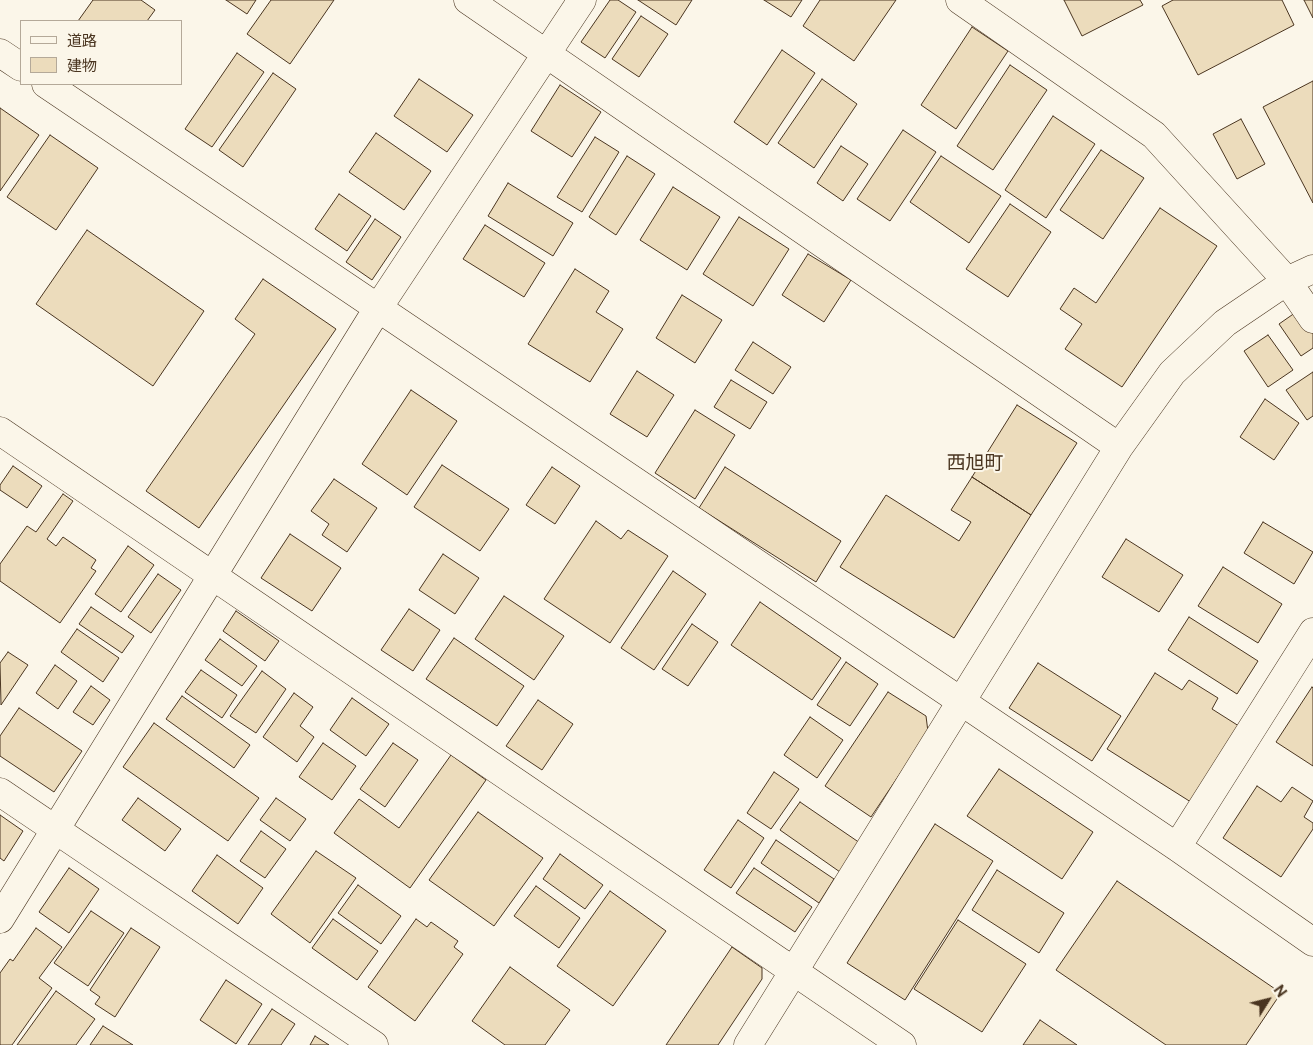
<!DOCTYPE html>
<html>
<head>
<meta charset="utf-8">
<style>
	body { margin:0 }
	#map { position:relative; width:1313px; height:1045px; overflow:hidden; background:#fbf6e9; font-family:"Public Sans","Noto Sans JP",sans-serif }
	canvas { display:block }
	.legend { position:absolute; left:20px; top:20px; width:162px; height:65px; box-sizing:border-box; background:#fbf6e9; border:1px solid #b4a999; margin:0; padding:6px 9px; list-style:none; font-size:15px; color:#4a3520 }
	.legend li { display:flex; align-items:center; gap:10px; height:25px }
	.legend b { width:25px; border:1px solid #b4a999 }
	.north { position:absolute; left:1243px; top:975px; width:50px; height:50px; -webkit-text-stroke:4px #fbf6e9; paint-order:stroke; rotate:54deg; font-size:14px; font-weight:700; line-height:20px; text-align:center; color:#4a3520 }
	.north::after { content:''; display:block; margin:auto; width:18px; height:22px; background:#4a3520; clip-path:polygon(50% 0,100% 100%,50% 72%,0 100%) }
</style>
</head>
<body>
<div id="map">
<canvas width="1313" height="1045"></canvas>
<ul class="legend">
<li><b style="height:6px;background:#fbf6e9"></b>道路</li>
<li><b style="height:14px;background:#ecdcbc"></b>建物</li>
</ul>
<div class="north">N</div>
</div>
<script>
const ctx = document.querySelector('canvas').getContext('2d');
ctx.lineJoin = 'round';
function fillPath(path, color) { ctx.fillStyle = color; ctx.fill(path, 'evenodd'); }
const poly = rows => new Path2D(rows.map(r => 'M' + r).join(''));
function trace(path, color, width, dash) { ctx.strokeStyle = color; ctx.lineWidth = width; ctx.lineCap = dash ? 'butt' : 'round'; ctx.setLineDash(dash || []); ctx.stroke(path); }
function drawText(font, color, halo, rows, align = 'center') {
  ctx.font = font + ' "Public Sans","Noto Sans JP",sans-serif'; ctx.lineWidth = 4; ctx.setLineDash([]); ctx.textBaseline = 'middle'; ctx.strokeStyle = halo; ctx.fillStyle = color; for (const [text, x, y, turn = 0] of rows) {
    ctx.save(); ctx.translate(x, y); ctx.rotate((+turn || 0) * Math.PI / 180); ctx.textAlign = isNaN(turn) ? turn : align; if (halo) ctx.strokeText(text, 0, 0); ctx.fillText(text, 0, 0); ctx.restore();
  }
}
const building = poly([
	[93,0,141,0,155,10,147,21,78,21,93,0],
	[226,0,256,0,247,14,226,0],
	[271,0,334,0,290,64,247,34,271,0],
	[610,0,618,0,636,12,605,58,581,42,610,0],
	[638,0,692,0,676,25,638,0],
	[764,0,802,0,791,17,764,0],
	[820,0,896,0,854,61,803,26,820,0],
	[1064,0,1140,0,1143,5,1082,36,1064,0],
	[1173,0,1282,0,1294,25,1198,75,1162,6,1173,0],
	[1304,0,1313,0,1313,18,1304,0],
	[641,16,668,34,639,77,612,59,641,16],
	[972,27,1008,51,956,129,921,105,972,27],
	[782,50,815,73,767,145,734,122,782,50],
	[237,53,264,72,212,147,185,129,237,53],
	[1010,65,1047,90,993,170,957,146,1010,65],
	[273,73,296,89,243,167,219,150,273,73],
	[419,79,473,115,447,152,394,116,419,79],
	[822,79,857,104,814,168,778,143,822,79],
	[1313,81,1313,203,1263,107,1313,81],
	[560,85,601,112,572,157,531,131,560,85],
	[0,108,39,135,0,191,0,108],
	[1053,116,1095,144,1046,218,1005,190,1053,116],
	[1241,119,1265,164,1237,179,1213,134,1241,119],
	[903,130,936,152,890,221,857,199,903,130],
	[376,133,431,171,404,210,349,172,376,133],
	[50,135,98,168,56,230,7,197,50,135],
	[595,137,619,152,582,212,557,197,595,137],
	[841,146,868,164,843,201,817,183,841,146],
	[1101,150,1144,178,1103,239,1060,210,1101,150],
	[627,156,655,174,616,235,589,217,627,156],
	[941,156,1001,196,969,243,910,202,941,156],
	[508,183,573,223,553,256,488,216,508,183],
	[673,187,720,217,687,270,640,240,673,187],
	[339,194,371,216,347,251,315,229,339,194],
	[1010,204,1051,232,1008,297,966,269,1010,204],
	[1160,208,1217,246,1122,387,1065,349,1082,324,1060,309,1074,288,1096,303,1160,208],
	[739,217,789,249,753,306,703,274,739,217],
	[375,219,401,237,372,280,346,262,375,219],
	[485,225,545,263,524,297,463,259,485,225],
	[87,230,204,311,153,386,36,304,87,230],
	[808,254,851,280,824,322,782,295,808,254],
	[575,269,609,291,596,312,623,329,590,382,528,344,575,269],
	[263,279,336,329,199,528,146,491,255,334,235,319,263,279],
	[682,295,722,320,695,363,656,338,682,295],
	[1302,308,1313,325,1313,348,1301,356,1279,324,1302,308],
	[1268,335,1293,370,1268,387,1244,351,1268,335],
	[753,342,791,367,773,394,735,370,753,342],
	[637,371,674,395,647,437,610,414,637,371],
	[1313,372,1313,416,1307,420,1286,390,1313,372],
	[731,380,767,402,750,429,714,407,731,380],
	[411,390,457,421,407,495,362,464,411,390],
	[1265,399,1299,423,1274,460,1240,437,1265,399],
	[1017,405,1077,443,1031,515,972,477,1017,405],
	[695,410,735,435,695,499,655,473,695,410],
	[442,465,509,509,480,551,414,507,442,465],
	[13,466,42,486,27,508,0,490,0,485,13,466],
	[552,467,580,486,555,524,526,505,552,467],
	[725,467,841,541,816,582,699,508,725,467],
	[972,477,1031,515,954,638,840,567,886,495,959,541,971,522,951,510,972,477],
	[334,479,377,508,347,552,322,535,329,524,311,511,334,479],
	[63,494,73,501,47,539,56,546,63,537,96,560,91,568,96,571,60,623,0,581,0,564,27,526,36,532,63,494],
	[596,521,621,539,628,530,668,556,610,643,544,599,596,521],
	[1263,522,1313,552,1294,584,1244,553,1263,522],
	[290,534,341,568,312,611,261,578,290,534],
	[1126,539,1183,575,1159,612,1102,577,1126,539],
	[128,546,154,565,121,612,95,594,128,546],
	[443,554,479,578,455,614,419,590,443,554],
	[1223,567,1282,604,1258,643,1198,606,1223,567],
	[673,571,706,594,654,670,621,648,673,571],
	[158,574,181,590,151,633,128,617,158,574],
	[504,596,564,636,534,680,475,639,504,596],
	[760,602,841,658,812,700,731,645,760,602],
	[91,607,134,636,122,653,79,624,91,607],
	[409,609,440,630,413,671,381,650,409,609],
	[236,611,279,641,265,661,223,631,236,611],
	[1189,617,1258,661,1237,694,1168,650,1189,617],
	[692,624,718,642,688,686,662,669,692,624],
	[77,629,119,658,103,682,61,652,77,629],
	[454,638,524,686,497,726,426,679,454,638],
	[220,639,257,666,242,686,205,660,220,639],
	[8,652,28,665,1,705,0,663,8,652],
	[846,662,878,684,850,726,817,705,846,662],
	[1038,663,1121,716,1092,761,1009,708,1038,663],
	[55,665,77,681,58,709,36,693,55,665],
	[201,670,237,695,222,718,185,692,201,670],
	[262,671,286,689,256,733,230,716,262,671],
	[1155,673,1182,690,1189,680,1218,698,1212,709,1242,728,1194,804,1107,749,1155,673],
	[91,686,110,700,93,725,73,712,91,686],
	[1312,687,1313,688,1313,766,1276,742,1312,687],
	[888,692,926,716,928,732,871,817,825,786,888,692],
	[294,693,313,707,300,726,314,737,297,762,263,737,294,693],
	[182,696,250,745,234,768,166,719,182,696],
	[352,698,389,724,366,756,330,730,352,698],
	[538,700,573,724,542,770,506,746,538,700],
	[19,708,82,751,54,792,0,756,0,736,19,708],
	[810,717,843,740,817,778,784,755,810,717],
	[154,723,259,798,228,841,123,767,154,723],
	[323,743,356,766,332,800,299,777,323,743],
	[393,743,418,760,385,807,360,789,393,743],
	[451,755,486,780,410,888,334,833,359,799,399,828,451,755],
	[999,769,1093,832,1062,879,967,816,999,769],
	[774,772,799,789,771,829,747,813,774,772],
	[1257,786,1281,802,1292,787,1313,801,1304,817,1313,823,1313,829,1281,877,1223,838,1257,786],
	[138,798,181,829,165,851,122,820,138,798],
	[276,798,306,819,290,841,260,820,276,798],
	[800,802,860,843,840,872,780,830,800,802],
	[478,812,543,858,494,926,429,880,478,812],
	[0,815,23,831,4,861,0,858,0,815],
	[738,820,764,838,731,888,704,870,738,820],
	[935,824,993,861,905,1000,847,963,935,824],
	[261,831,286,849,265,878,240,861,261,831],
	[776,840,834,879,819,903,761,863,776,840],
	[316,851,356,878,310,943,271,914,316,851],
	[560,854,603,885,585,909,543,879,560,854],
	[217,855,263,888,238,924,192,891,217,855],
	[69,868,99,889,69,933,39,912,69,868],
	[754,868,812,907,795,932,736,893,754,868],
	[997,870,1064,913,1039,953,972,910,997,870],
	[1117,881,1281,993,1246,1045,1166,1045,1056,970,1117,881],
	[358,885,401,916,381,944,338,913,358,885],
	[536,886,580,918,559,948,514,916,536,886],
	[610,891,666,931,613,1006,557,966,610,891],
	[91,911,124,933,88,986,54,963,91,911],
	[333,919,378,951,357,980,312,948,333,919],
	[416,919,427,927,431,922,458,941,454,947,463,954,415,1021,368,987,416,919],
	[958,920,1026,964,982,1032,914,989,958,920],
	[36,928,62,947,39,978,52,988,12,1045,0,1045,0,973,10,959,13,961,36,928],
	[131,928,160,947,115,1017,95,1004,100,997,90,990,131,928],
	[732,947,762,968,762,979,718,1045,666,1045,732,947],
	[510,967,570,1010,545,1045,505,1045,472,1021,510,967],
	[226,980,262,1004,236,1044,200,1020,226,980],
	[56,991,95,1019,76,1045,17,1045,56,991],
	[272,1009,295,1024,281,1045,248,1045,272,1009],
	[1040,1020,1077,1045,1023,1045,1040,1020],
	[103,1026,133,1045,90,1045,103,1026],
	[315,1036,329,1045,310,1045,315,1036]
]);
fillPath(building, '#ecdcbc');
trace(building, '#4a3520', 1);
const street = poly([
	[468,0,1119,447],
	[960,0,1154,135,1287,281,1313,319],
	[0,53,21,67],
	[46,84,1177,847,1313,942],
	[0,431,902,1045],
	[0,792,374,1045],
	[1177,847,1313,632],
	[0,919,378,308,582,0],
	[748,1045,1119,447,1172,373,1225,323,1287,281,1313,269]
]);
trace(street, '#4a3520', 29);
trace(street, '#fbf6e9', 28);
drawText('19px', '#4a3520', '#fbf6e9', [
	["西旭町",975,463]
]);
</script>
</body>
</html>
